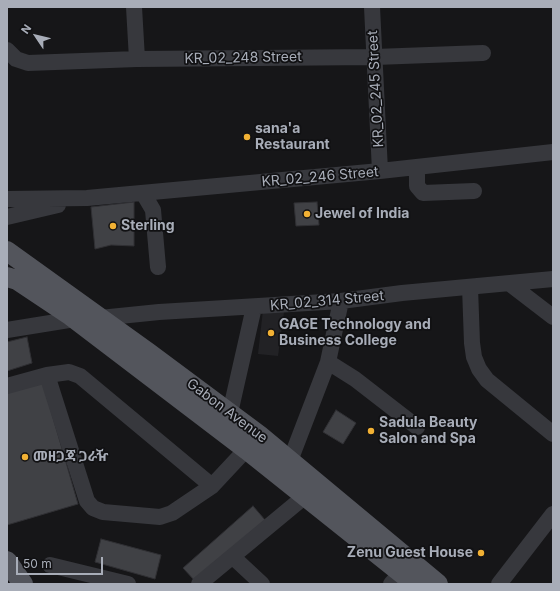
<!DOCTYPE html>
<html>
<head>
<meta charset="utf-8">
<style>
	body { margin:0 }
	#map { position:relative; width:560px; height:591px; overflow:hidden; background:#161618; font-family:Inter,sans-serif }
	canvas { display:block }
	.frame { position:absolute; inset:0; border:8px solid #a8adb8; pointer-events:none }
	.north { position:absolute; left:16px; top:16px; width:40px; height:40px; -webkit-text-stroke:3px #111113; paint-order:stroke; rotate:305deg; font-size:11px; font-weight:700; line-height:16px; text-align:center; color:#a8adb8 }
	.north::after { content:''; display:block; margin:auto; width:14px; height:18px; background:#a8adb8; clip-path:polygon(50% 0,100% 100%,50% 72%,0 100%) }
	.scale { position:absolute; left:16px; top:557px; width:87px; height:18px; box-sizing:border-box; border:2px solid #a8adb8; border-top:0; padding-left:5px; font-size:12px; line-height:14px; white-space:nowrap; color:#a8adb8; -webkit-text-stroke:3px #111113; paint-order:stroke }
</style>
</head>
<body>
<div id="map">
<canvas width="560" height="591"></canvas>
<div class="frame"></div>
<div class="north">N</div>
<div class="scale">50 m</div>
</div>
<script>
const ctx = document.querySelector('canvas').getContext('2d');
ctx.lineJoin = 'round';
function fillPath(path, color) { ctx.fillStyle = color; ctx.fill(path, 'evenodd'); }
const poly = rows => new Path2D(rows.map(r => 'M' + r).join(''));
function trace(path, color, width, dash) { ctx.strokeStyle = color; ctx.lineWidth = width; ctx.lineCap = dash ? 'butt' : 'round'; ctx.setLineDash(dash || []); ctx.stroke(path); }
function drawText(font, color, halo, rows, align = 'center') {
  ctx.font = font + ' Inter,"Noto Sans Ethiopic",sans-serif'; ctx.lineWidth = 3.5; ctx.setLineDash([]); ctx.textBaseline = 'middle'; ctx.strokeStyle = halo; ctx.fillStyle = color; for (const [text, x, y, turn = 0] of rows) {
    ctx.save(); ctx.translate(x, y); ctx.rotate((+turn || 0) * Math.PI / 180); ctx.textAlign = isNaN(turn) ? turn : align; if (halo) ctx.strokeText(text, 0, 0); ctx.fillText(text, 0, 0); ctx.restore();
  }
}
fillPath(poly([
	[263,310,284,312,278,356,258,354]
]), '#222225');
const building = poly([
	[134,202,134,246,111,245,95,249,91,207,134,202],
	[317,202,319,225,296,226,294,203,317,202],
	[27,337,32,363,7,371,7,342,27,337],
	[43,383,78,504,7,525,7,393,43,383],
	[336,410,356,423,343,444,323,432,336,410],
	[253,506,265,520,195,581,183,568,253,506],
	[101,539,161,555,155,579,95,562,101,539]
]);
fillPath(building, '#404145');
trace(building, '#303034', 1);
trace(poly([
	[134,7,137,59],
	[372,7,380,171],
	[7,50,16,59,28,63,137,59,375,57,483,53],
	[417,167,417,186,423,193,474,191],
	[143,193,153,210,158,267],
	[7,199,87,198,380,171,553,152],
	[7,217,58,205],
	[510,284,553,317],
	[470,287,472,343,474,357,479,369,487,380,553,434],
	[100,318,159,312,341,301,402,293,553,279],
	[7,330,75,319],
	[328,362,341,301],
	[47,375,87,501,93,508,103,512,160,517,172,513,212,486,254,441],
	[7,386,47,375,69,372,80,376,212,486],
	[230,413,254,307],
	[290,461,328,362,355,379,417,427],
	[233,557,262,584],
	[50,565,128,584],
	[199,584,304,497],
	[391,584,401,573],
	[499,584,553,514]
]), '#37383d', 16);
trace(poly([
	[7,251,149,353,259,435,438,584],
	[7,277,17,280,71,316,247,450,415,584],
	[7,561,23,584]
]), '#53555c', 20);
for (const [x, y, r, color] of [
	[247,137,4,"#f2b134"],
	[307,214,4,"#f2b134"],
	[113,226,4,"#f2b134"],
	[271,333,4,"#f2b134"],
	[371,431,4,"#f2b134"],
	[25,457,4,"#f2b134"],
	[481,553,4,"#f2b134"]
]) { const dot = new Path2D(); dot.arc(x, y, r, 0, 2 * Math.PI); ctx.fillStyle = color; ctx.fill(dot); trace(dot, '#111113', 1.5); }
drawText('14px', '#a8adb8', '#111113', [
	["KR_02_248 Street",243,58,-1],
	["KR_02_245 Street",376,89,-93],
	["KR_02_246 Street",320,177,-5],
	["KR_02_314 Street",327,301,-5],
	["Gabon Avenue",227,411,37]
]);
drawText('bold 14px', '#a8adb8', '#111113', [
	["sana'a",255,129],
	["Restaurant",255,145],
	["Jewel of India",315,214],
	["Sterling",121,226],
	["GAGE Technology and",279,325],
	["Business College",279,341],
	["Sadula Beauty",379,423],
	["Salon and Spa",379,439],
	["መዘጋጃ ጋራዥ",33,457],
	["Zenu Guest House",473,553,"right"]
], 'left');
</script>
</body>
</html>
